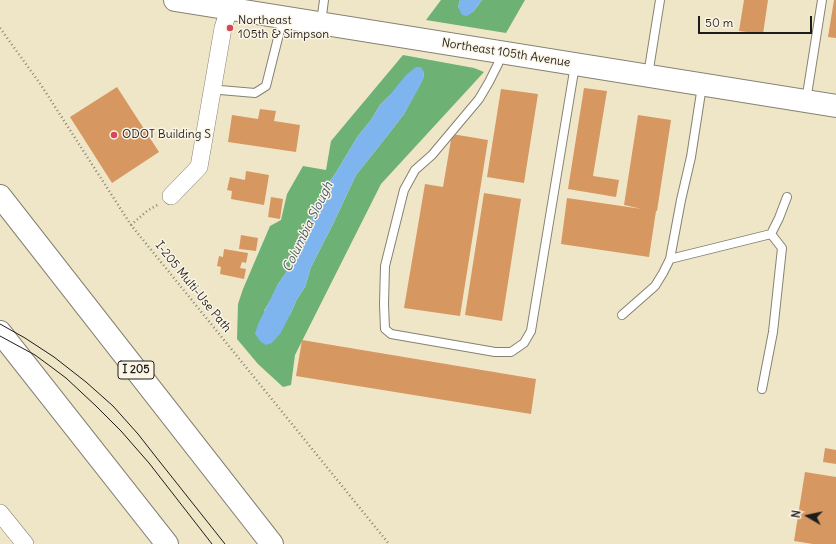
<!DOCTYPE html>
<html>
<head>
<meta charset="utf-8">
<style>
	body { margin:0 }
	#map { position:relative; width:836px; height:544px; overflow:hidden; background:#efe6c8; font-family:Delius,sans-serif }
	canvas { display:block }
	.north { position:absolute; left:788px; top:496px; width:40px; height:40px; -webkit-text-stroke:3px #fcf5e5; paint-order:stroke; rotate:279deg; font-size:11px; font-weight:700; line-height:16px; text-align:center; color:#1c1c1c }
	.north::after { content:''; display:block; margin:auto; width:14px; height:18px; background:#1c1c1c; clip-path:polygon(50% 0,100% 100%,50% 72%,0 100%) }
	.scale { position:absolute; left:698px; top:16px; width:114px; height:18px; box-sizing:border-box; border:2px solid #1c1c1c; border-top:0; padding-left:5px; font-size:12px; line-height:14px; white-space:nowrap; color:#1c1c1c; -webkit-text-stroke:3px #fcf5e5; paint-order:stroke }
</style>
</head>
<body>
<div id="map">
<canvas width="836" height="544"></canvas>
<div class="north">N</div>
<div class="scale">50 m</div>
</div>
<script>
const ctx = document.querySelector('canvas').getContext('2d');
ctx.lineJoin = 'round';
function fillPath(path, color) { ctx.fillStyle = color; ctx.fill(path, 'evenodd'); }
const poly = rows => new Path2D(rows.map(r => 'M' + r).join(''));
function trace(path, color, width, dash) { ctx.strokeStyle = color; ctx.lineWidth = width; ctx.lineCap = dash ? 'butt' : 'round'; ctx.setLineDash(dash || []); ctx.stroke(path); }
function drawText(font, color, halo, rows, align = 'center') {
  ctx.font = font + ' Delius,sans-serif'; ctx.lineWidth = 3; ctx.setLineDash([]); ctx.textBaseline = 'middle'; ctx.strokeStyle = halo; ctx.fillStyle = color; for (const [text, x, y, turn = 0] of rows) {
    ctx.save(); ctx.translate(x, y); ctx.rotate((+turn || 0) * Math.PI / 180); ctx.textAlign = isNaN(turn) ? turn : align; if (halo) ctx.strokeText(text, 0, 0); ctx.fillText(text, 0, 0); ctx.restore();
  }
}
fillPath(poly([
	[441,0,460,0,458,7,473,12,482,0,525,0,506,33,426,20],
	[403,55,474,68,484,72,381,184,295,355,291,385,283,387,258,364,237,339,238,304,243,289,270,226,281,220,287,194,303,166,326,170,331,141],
	[424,72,423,79,404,114,387,136,356,175,333,224,311,267,305,287,297,299,290,315,264,311,271,299,278,284,290,267,325,188,335,174,358,136,371,120,380,105,389,96]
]), '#6db175');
fillPath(poly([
	[460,0,482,0,473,12,467,16,462,15,458,7],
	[416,67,421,67,424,72,423,79,416,93,404,114,387,136,356,175,333,224,311,267,305,287,297,299,290,315,280,334,272,343,266,345,261,342,255,334,258,324,278,284,290,267,325,188,335,174,358,136,371,120,380,105,389,96,406,75]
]), '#7fb5ee');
fillPath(poly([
	[744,0,768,0,763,34,739,31],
	[834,0,836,0,836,38,828,37],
	[117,87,159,152,112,183,70,117],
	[584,88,607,91,593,176,619,180,616,197,568,189],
	[501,89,538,94,524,183,487,177],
	[260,109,276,111,274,121,300,125,296,152,228,142,232,115,258,119],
	[638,115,671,120,657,211,656,211,649,257,561,244,567,198,642,209,624,205],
	[452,134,488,140,460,316,404,308,425,184,443,187],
	[246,171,269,175,264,205,231,199,232,191,227,190,230,177,245,180],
	[484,193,521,199,502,321,465,315],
	[271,197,283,199,280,219,268,217],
	[241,235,258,238,256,251,239,249],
	[224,249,248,253,246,263,242,262,240,268,246,269,244,279,220,274,221,267,217,266,219,256,223,257],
	[302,340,536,379,531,414,296,376],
	[825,448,836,450,836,464,823,462],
	[805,472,836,477,836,544,813,544,794,541]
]), '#d69760');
const lane = poly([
	[321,23,324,0],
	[501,52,498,64,489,82,479,99,432,155,415,170,404,190,385,266,384,304,385,329,391,334,495,352,511,352,524,343,531,331,575,65],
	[648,75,660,0],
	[212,88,220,90,255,93,266,86,283,18],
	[806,101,822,0],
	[670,259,771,234,779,218,787,197],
	[622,315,655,286,663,273,670,259,681,200,691,157,702,86],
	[762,389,773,332,782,248,771,234]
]);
const street = poly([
	[171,196,199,167,223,28,232,0],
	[0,513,25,544]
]);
const secondary = poly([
	[175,0,836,106]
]);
const highway = poly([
	[0,196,272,544],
	[0,332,167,544]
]);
trace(lane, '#868172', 10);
trace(street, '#868172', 18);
trace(secondary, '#868172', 24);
trace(highway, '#868172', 24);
trace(poly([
	[0,28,41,85,131,225,389,544],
	[131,225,147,211,159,204]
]), '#868172', 2.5, [1, 3]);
trace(lane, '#fff', 8);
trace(street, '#fff', 17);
trace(secondary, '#fff', 22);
trace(highway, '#fff', 22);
trace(poly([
	[0,324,25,338,54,357,86,382,113,406,138,434,156,457,225,544],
	[0,336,35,355,50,366,66,378,96,406,121,431,149,463,212,544]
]), '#1c1c1c', 1);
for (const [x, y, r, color] of [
	[230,28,4,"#d1495b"],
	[114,135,4,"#d1495b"]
]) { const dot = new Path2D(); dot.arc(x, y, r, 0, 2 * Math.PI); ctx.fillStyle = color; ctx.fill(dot); trace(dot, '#fcf5e5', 1.5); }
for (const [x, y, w] of [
	[136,370,36]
]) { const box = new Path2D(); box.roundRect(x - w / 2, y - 9, w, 18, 3); ctx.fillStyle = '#fcf5e5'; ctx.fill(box); trace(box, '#1c1c1c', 1); }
drawText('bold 11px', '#1c1c1c', null, [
	["I 205",136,370]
]);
drawText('12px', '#1c1c1c', '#fcf5e5', [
	["Northeast",238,21],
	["105th & Simpson",238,35],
	["ODOT Building S",122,135]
], 'left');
drawText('12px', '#1c1c1c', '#fcf5e5', [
	["Northeast 105th Avenue",506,53,9],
	["I-205 Multi-Use Path",193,287,51]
]);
drawText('italic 13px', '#445970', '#fcf5e5', [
	["Columbia Slough",308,227,-64]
]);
</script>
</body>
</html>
